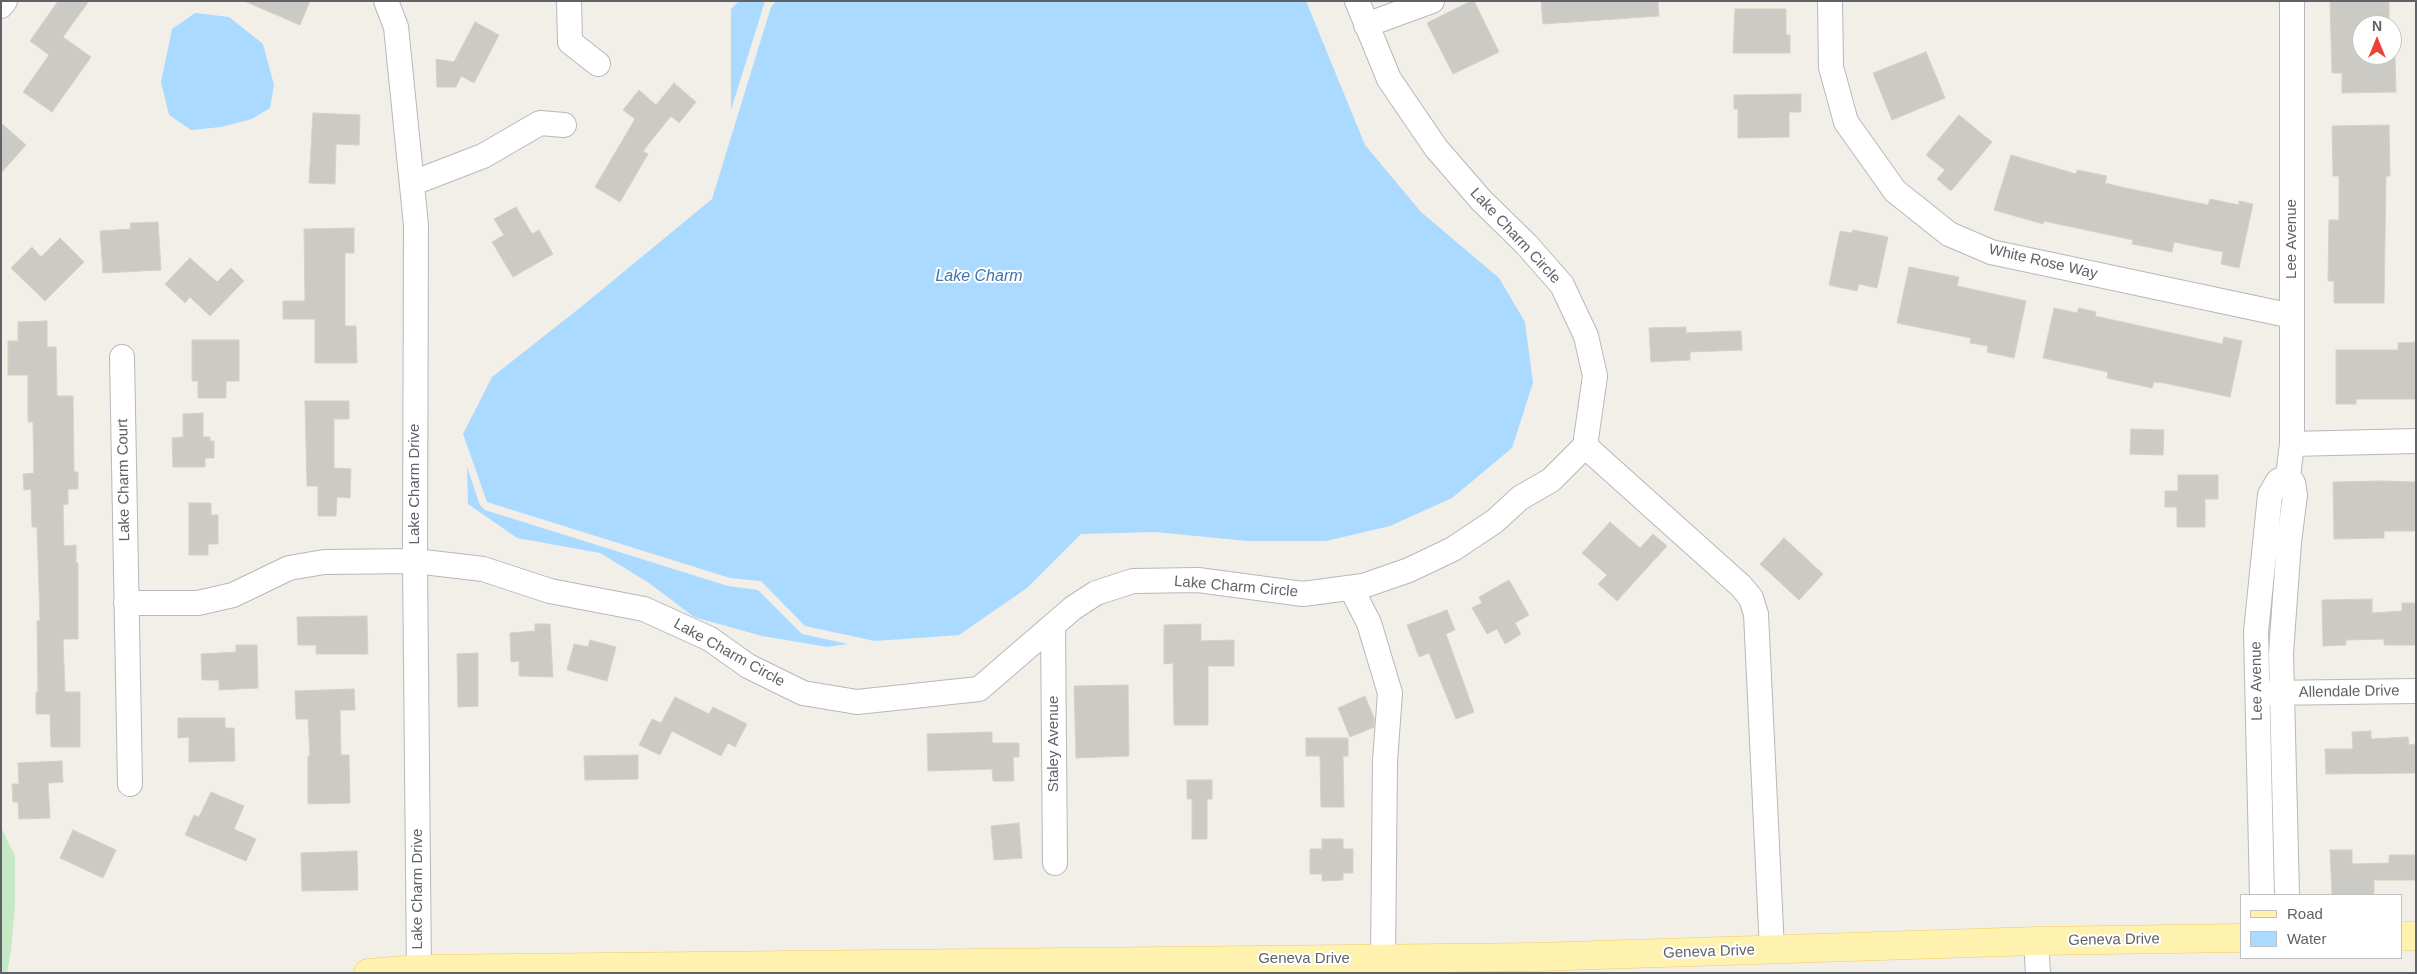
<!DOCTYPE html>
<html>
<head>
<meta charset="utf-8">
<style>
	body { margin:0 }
	#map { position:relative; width:2417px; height:974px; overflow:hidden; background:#f1efe8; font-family:Arial,sans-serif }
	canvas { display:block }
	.frame { position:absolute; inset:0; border:2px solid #5f6368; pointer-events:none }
	.legend { position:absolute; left:2240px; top:894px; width:162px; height:65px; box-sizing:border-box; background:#fff; border:1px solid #bfc1c3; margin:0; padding:6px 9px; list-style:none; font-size:15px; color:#5f6368 }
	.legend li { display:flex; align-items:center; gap:10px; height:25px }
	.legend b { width:25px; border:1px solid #bfc1c3 }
	.north { position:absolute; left:2352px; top:15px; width:50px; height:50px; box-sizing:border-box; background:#fff; border:1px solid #bfc1c3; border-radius:50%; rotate:0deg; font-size:14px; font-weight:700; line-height:20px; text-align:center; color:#5f6368 }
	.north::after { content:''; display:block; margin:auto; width:18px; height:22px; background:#ea4335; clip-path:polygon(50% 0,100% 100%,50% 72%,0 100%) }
</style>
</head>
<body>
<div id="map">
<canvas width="2417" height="974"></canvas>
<div class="frame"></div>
<ul class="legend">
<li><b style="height:6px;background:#fff2af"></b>Road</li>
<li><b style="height:14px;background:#aadaff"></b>Water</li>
</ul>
<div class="north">N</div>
</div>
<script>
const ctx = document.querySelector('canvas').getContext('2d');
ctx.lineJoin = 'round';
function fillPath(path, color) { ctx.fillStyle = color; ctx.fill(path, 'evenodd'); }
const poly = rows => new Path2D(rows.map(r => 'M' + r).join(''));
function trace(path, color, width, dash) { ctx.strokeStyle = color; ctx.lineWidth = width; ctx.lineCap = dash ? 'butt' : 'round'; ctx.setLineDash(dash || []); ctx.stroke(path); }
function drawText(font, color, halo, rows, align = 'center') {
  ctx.font = font + ' Arial,sans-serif'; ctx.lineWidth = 4; ctx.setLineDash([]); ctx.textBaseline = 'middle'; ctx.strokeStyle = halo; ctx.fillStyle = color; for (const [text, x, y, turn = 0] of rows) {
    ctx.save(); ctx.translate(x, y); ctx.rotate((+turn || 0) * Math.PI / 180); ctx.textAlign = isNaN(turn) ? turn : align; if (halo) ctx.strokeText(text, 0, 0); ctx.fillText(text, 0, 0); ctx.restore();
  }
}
fillPath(poly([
	[1,827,15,856,15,905,11,950,7,973,1,973]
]), '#c5e8c5');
fillPath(poly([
	[739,1,765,1,731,110,731,9],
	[776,1,1306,1,1365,145,1421,212,1499,278,1525,322,1533,383,1512,448,1452,498,1390,526,1326,541,1248,541,1155,532,1081,534,1027,588,959,635,875,641,805,626,761,581,730,578,487,502,463,434,492,377,581,307,712,199,771,7],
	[195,13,229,17,263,44,274,85,270,108,252,119,221,127,191,130,169,115,161,82,172,29],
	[467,467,480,505,485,510,728,586,758,590,802,634,848,644,827,647,762,636,694,617,649,583,600,553,517,538,468,504]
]), '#aadaff');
const building = poly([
	[58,1,89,1,63,37,91,57,52,112,23,92,49,55,30,41,58,1],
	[244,1,310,1,300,25,244,1],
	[1471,1,1474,1,1499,52,1453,74,1427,23,1471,1],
	[1541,1,1658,1,1659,16,1543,24,1541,1],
	[2330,1,2389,1,2389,25,2362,25,2362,55,2395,55,2396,92,2342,93,2342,73,2332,73,2330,1],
	[1735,9,1786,9,1786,35,1790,35,1790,53,1733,53,1735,9],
	[475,22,499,35,474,83,461,76,456,87,437,87,436,59,454,62,475,22],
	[1926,52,1945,98,1892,120,1873,73,1926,52],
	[674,83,696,102,679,123,671,116,643,151,648,154,620,202,595,187,635,119,623,110,639,90,656,105,674,83],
	[1801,94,1801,112,1789,112,1789,137,1738,138,1738,109,1734,109,1734,95,1801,94],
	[313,113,360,115,359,145,336,144,335,184,309,183,313,113],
	[1959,115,1992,142,1951,191,1937,179,1945,170,1926,155,1959,115],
	[1,123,26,145,1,173,1,123],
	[2389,125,2390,176,2386,176,2384,303,2334,303,2334,281,2328,281,2329,220,2339,220,2339,176,2333,176,2332,126,2389,125],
	[2011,155,2076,174,2077,170,2107,176,2105,183,2121,187,2208,205,2210,199,2239,205,2239,201,2253,204,2239,268,2221,264,2223,252,2174,242,2172,252,2132,244,2133,240,2044,221,2043,224,1994,210,2011,155],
	[516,207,532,234,539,230,553,254,513,277,492,242,504,235,494,219,516,207],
	[158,222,161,270,103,273,100,231,131,229,130,223,158,222],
	[354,228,354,253,345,253,345,326,356,326,357,363,315,363,315,319,283,319,283,301,305,301,304,229,354,228],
	[1853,230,1888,237,1877,288,1859,284,1857,291,1829,285,1840,231,1852,233,1853,230],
	[60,238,84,262,45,301,11,268,32,247,41,257,60,238],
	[190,258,217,282,231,268,244,281,210,316,190,297,185,303,165,284,190,258],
	[1909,267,1959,277,1957,286,2026,301,2014,358,1987,352,1988,346,1970,343,1971,338,1897,323,1909,267],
	[2054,308,2077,313,2079,308,2096,312,2095,316,2222,344,2224,337,2242,341,2230,397,2164,383,2154,382,2152,388,2107,378,2108,372,2043,358,2054,308],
	[47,321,47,347,56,347,57,396,73,396,74,472,78,472,78,489,68,489,68,504,63,505,64,546,76,545,76,563,78,563,78,639,63,639,65,692,80,692,80,747,51,747,50,714,36,714,36,692,38,692,37,621,40,621,37,527,32,527,31,489,24,490,23,474,34,473,33,422,28,422,28,375,8,375,8,341,18,341,18,322,47,321],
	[1686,327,1686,333,1741,331,1742,350,1690,352,1690,360,1651,362,1649,328,1686,327],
	[192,340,239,340,239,381,226,381,226,398,198,398,198,381,192,381,192,340],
	[2416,342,2416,399,2356,399,2356,404,2336,404,2336,350,2398,350,2398,343,2416,342],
	[305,401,349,401,349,419,334,419,334,468,351,469,350,498,337,497,336,516,318,516,318,486,307,486,305,401],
	[203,413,203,437,210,437,210,441,214,441,214,458,205,458,205,467,173,467,172,438,183,437,183,414,203,413],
	[2131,429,2164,430,2163,455,2130,454,2131,429],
	[2178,475,2218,475,2218,499,2205,499,2205,527,2177,527,2177,507,2165,507,2165,491,2178,491,2178,475],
	[2383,481,2416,482,2416,531,2384,531,2384,538,2334,539,2333,482,2383,481],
	[189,503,211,503,211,515,218,515,218,544,208,544,208,555,189,555,189,503],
	[1610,522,1640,548,1653,534,1667,546,1617,601,1598,584,1607,575,1582,553,1610,522],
	[1784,538,1823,574,1799,600,1760,564,1784,538],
	[1509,580,1529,615,1515,623,1521,634,1505,644,1497,629,1487,634,1472,608,1482,603,1479,597,1509,580],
	[2372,599,2372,613,2402,611,2402,603,2416,603,2416,645,2384,645,2384,639,2346,640,2346,645,2323,646,2322,600,2372,599],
	[1447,610,1455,630,1446,634,1474,712,1456,719,1429,653,1419,657,1407,625,1447,610],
	[367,616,368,654,316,654,316,645,298,645,297,617,367,616],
	[535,624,550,624,553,677,519,676,519,661,511,662,510,633,535,631,535,624],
	[1201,624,1201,641,1234,640,1234,666,1208,666,1208,725,1174,725,1173,663,1164,664,1164,625,1201,624],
	[590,640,616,647,607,681,567,670,574,644,588,647,590,640],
	[236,645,257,645,258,688,219,690,219,680,202,680,201,654,236,652,236,645],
	[478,653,478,706,458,707,457,654,478,653],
	[1128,685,1129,756,1076,758,1074,686,1128,685],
	[354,689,355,710,340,710,341,755,349,755,350,803,308,804,308,756,310,756,308,719,296,719,295,691,354,689],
	[1365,696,1374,718,1374,727,1350,737,1338,708,1365,696],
	[675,697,709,714,713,707,747,724,735,747,728,743,721,756,672,731,660,755,639,745,652,719,661,723,675,697],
	[178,718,225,718,225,728,234,728,235,761,189,762,189,737,178,738,178,718],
	[2371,731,2371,739,2408,737,2409,745,2416,744,2416,773,2326,774,2325,749,2353,749,2352,732,2371,731],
	[992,732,992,743,1019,743,1019,757,1013,757,1014,781,993,781,992,769,928,771,927,734,992,732],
	[1306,738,1348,738,1348,756,1343,756,1344,807,1321,807,1320,756,1306,756,1306,738],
	[638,755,638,779,585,780,584,756,638,755],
	[62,761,63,782,48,783,50,818,19,819,18,802,13,802,12,784,19,784,18,763,62,761],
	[1187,780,1212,780,1212,799,1207,799,1207,839,1192,839,1192,799,1187,799,1187,780],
	[211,792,244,806,234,829,256,839,246,861,185,835,194,815,199,817,211,792],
	[1019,823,1022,858,994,860,991,826,1019,823],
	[73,830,116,850,103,878,60,858,73,830],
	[1322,839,1343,839,1343,849,1353,849,1353,873,1343,873,1343,880,1322,881,1322,874,1310,874,1310,849,1322,849,1322,839],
	[2330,850,2352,850,2352,864,2389,863,2389,855,2416,855,2416,880,2374,880,2374,895,2332,895,2330,850],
	[357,851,358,890,302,891,301,853,357,851]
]);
fillPath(building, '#cccac5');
trace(building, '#d6d1c6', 1);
const minor = poly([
	[386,1,396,27,416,225,415,561,419,973],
	[569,1,570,42,598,64],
	[1830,1,1831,67,1846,122,1895,191,1949,234,1991,252,2292,316],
	[1,6,5,1],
	[1366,25,1432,1],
	[413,183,483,156,540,123,564,125],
	[122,357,130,784],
	[2292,444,2416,441],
	[1585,446,1741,586,1751,598,1756,614,1772,950],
	[1351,588,1369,623,1390,693,1385,761,1383,959],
	[126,603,198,603,233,595,289,568,324,562,415,561,483,569,550,591,644,609,710,639,748,666,803,693,857,702,979,689,1073,608,1096,593,1133,581,1198,580,1303,594,1363,586,1409,570,1453,549,1495,521,1520,498,1551,480,1585,446,1595,376,1586,336,1562,285,1527,245,1481,200,1436,148,1389,79,1357,1],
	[1053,626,1055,863],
	[2268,693,2416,691],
	[2262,895,2256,632,2270,495,2278,481,2288,476],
	[2287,895,2281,653,2289,542,2295,495,2293,483,2288,476,2292,444,2292,1],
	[2036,941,2038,973]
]);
const major = poly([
	[2401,936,2416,936],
	[368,973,419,969,1537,957,2036,941,2241,938]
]);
trace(minor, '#b5b8bc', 26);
trace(major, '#f2c960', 29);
trace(minor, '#fff', 24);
trace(major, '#fff2af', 28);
drawText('15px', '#5f6368', '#fff', [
	["Lake Charm Circle",1515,236,47],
	["Lee Avenue",2292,239,-90],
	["White Rose Way",2043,262,13],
	["Lake Charm Court",124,480,-91],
	["Lake Charm Drive",415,484,-90],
	["Lake Charm Circle",1236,587,5],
	["Lake Charm Circle",729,653,29],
	["Lee Avenue",2257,681,-91],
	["Allendale Drive",2349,692,-1],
	["Staley Avenue",1054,744,-90],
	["Lake Charm Drive",418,889,-90],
	["Geneva Drive",2114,940,-1],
	["Geneva Drive",1709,952,-2],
	["Geneva Drive",1304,959]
]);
drawText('italic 16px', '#4174aa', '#fff', [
	["Lake Charm",979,277]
]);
</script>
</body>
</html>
